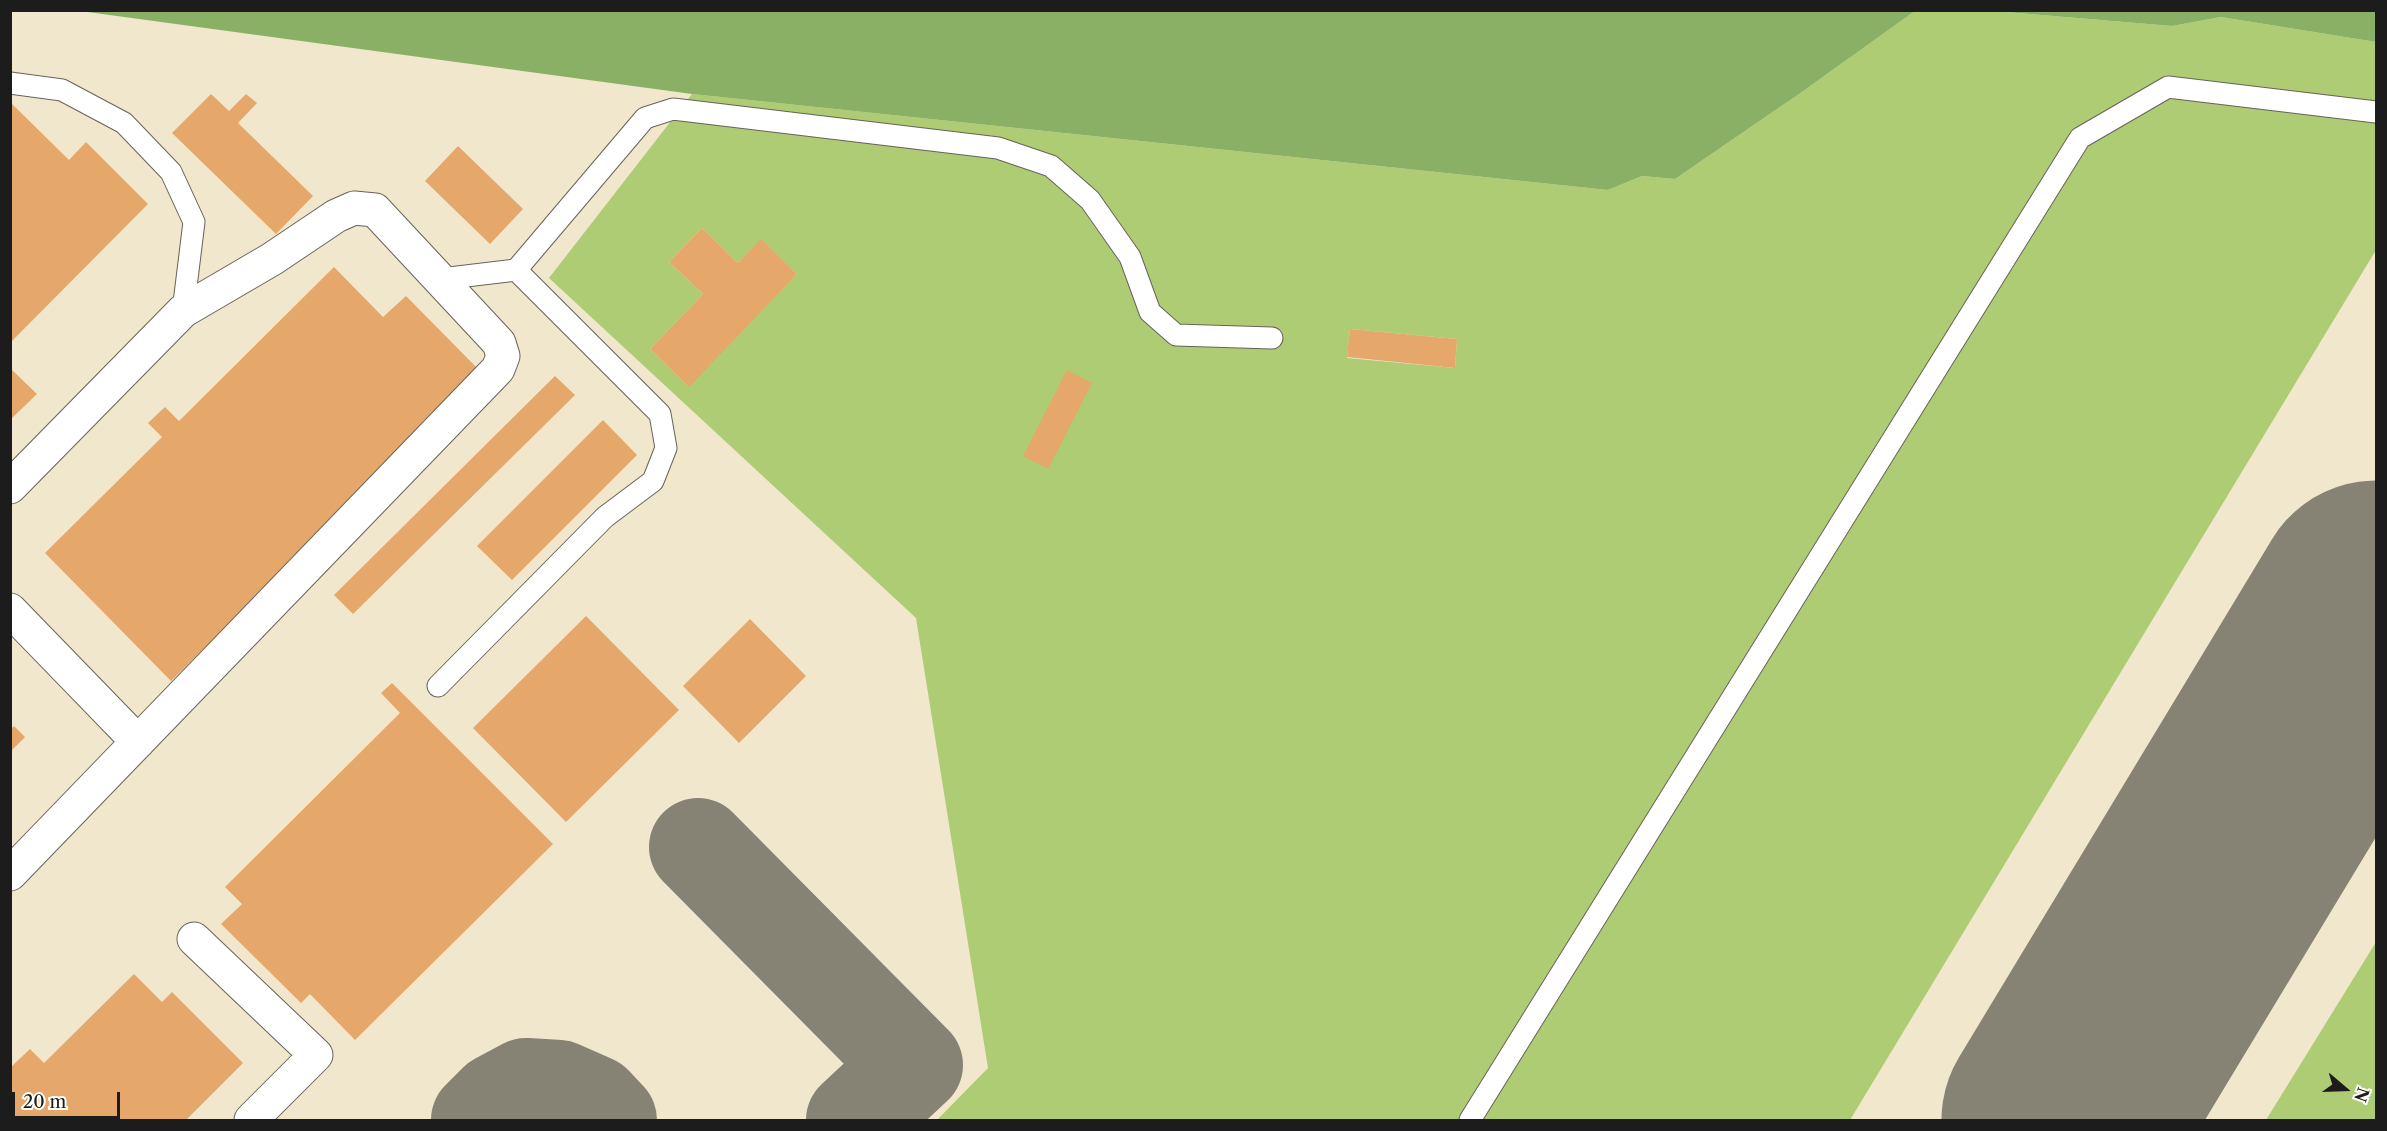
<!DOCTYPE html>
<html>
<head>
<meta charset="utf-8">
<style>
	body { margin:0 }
	#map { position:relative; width:2387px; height:1131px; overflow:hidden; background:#f1e7cd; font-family:"Libre Caslon Text",serif }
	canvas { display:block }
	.frame { position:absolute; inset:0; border:12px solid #1c1c1c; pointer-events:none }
	.north { position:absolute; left:2315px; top:1059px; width:60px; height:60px; -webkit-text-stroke:4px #fdfcf7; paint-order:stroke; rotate:109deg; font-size:16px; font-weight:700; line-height:24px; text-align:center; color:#1c1c1c }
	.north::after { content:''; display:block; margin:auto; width:21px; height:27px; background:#1c1c1c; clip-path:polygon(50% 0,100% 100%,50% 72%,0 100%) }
	.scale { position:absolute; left:12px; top:1092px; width:108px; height:27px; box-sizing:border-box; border:3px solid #1c1c1c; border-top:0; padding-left:8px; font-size:18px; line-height:21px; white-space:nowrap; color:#1c1c1c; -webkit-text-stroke:4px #fdfcf7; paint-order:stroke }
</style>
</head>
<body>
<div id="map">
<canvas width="2387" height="1131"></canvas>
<div class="frame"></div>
<div class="north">N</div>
<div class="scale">20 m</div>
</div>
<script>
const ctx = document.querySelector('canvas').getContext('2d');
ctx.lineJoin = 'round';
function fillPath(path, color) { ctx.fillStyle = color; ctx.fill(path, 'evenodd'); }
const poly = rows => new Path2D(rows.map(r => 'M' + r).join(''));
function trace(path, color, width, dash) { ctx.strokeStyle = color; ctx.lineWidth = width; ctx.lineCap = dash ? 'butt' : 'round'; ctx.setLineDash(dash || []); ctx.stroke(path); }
fillPath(poly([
	[1915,11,1994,11,2172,26,2221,17,2376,42,2376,250,1850,1120,937,1120,988,1068,916,618,549,278,692,94,1608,190,1642,176,1675,179,1799,94],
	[702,228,738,263,761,240,797,274,688,386,650,349,703,294,669,262],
	[1350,329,1457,339,1455,368,1347,358],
	[2376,942,2376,1120,2266,1120]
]), '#adcc73');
fillPath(poly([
	[80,11,1915,11,1799,94,1675,179,1642,176,1608,190,692,94],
	[1994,11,2376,11,2376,42,2221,17,2172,26]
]), '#8ab065');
trace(poly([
	[698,847,914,1065,855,1120],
	[480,1120,498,1102,526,1087,559,1089,593,1104,608,1120]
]), '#868274', 98);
trace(poly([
	[2063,1120,2376,602]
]), '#868274', 243);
fillPath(poly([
	[211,94,229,111,246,94,257,103,238,123,313,196,276,234,172,133],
	[10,102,69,160,86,142,148,204,10,343],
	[458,146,523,209,490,244,425,181],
	[702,228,738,263,761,239,797,274,689,387,650,349,703,294,669,262],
	[334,267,383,317,406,296,482,373,171,681,45,553,162,437,148,423,165,407,179,421],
	[1350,329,1457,339,1455,368,1347,357],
	[10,368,37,394,10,420],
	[1067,370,1092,383,1048,469,1023,456],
	[555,376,575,395,353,614,334,595],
	[603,420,637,455,512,580,477,546],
	[586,616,679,710,566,822,473,728],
	[750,619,806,676,739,743,683,686],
	[392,683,553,844,355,1040,310,994,301,1003,221,924,242,904,225,887,400,713,381,693],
	[14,726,25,737,10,752,10,730],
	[134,974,162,1002,172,992,243,1063,186,1120,14,1120,10,1117,10,1068,30,1049,44,1063]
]), '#e6a76a');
const service = poly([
	[10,83,62,90,124,123,171,172,194,222,183,311],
	[441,279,516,270,645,118,673,109,998,148,1051,166,1090,200,1130,257,1150,312,1176,335,1272,338],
	[438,686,605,517,653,481,666,448,660,414,516,270],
	[1470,1120,2080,138,2168,87,2376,112]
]);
const minor = poly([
	[10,487,183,311,272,259,336,216,354,208,375,210,499,343,503,356,498,369,10,874],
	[10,610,138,742],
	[194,939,316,1055,251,1120]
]);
trace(service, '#67635a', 23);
trace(minor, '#67635a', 35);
trace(service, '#fff', 21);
trace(minor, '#fff', 33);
</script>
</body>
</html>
